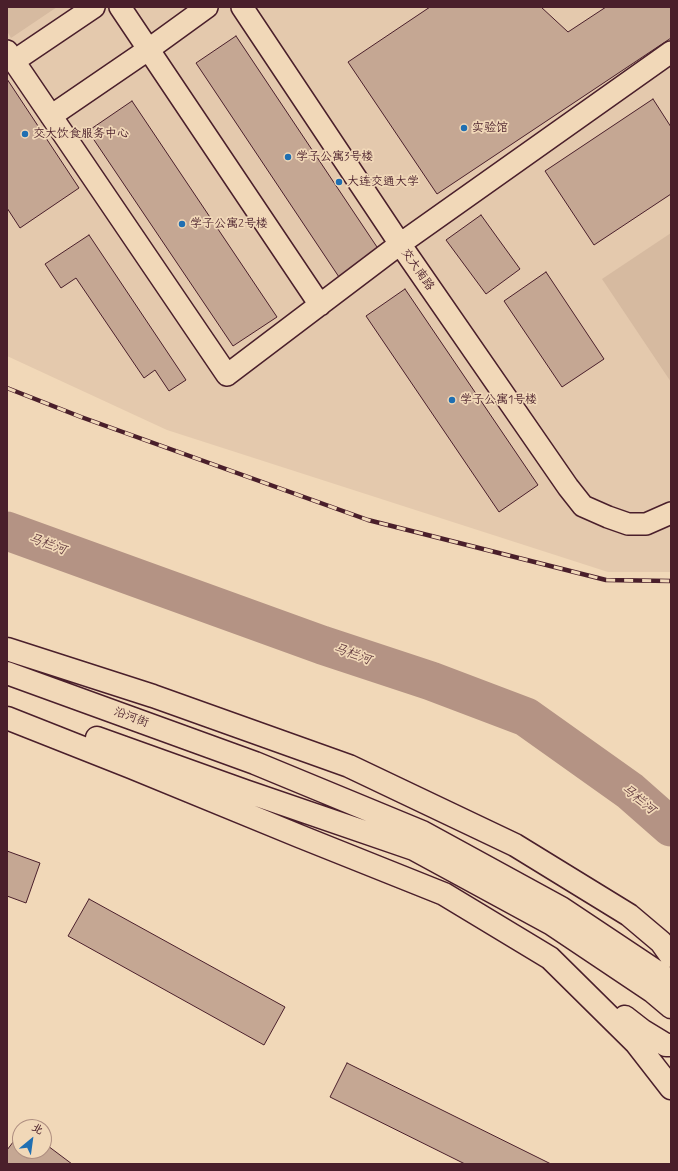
<!DOCTYPE html>
<html>
<head>
<meta charset="utf-8">
<style>
	body { margin:0 }
	#map { position:relative; width:678px; height:1171px; overflow:hidden; background:#f1d8b8; font-family:Mynerve,"LXGW WenKai TC",sans-serif }
	canvas { display:block }
	.frame { position:absolute; inset:0; border:8px solid #4a1f2b; pointer-events:none }
	.north { position:absolute; left:12px; top:1119px; width:40px; height:40px; box-sizing:border-box; background:#f1d8b8; border:1px solid #ae8e80; border-radius:50%; rotate:29deg; font-size:11px; font-weight:700; line-height:16px; text-align:center; color:#4a1f2b }
	.north::after { content:''; display:block; margin:auto; width:14px; height:18px; background:#1f6fb2; clip-path:polygon(50% 0,100% 100%,50% 72%,0 100%) }
</style>
</head>
<body>
<div id="map">
<canvas width="678" height="1171"></canvas>
<div class="frame"></div>
<div class="north">北</div>
</div>
<script>
const ctx = document.querySelector('canvas').getContext('2d');
ctx.lineJoin = 'round';
function fillPath(path, color) { ctx.fillStyle = color; ctx.fill(path, 'evenodd'); }
const poly = rows => new Path2D(rows.map(r => 'M' + r).join(''));
function trace(path, color, width, dash) { ctx.strokeStyle = color; ctx.lineWidth = width; ctx.lineCap = dash ? 'butt' : 'round'; ctx.setLineDash(dash || []); ctx.stroke(path); }
function drawText(font, color, halo, rows, align = 'center') {
  ctx.font = font + ' Mynerve,"LXGW WenKai TC",sans-serif'; ctx.lineWidth = 3.5; ctx.setLineDash([]); ctx.textBaseline = 'middle'; ctx.strokeStyle = halo; ctx.fillStyle = color; for (const [text, x, y, turn = 0] of rows) {
    ctx.save(); ctx.translate(x, y); ctx.rotate((+turn || 0) * Math.PI / 180); ctx.textAlign = isNaN(turn) ? turn : align; if (halo) ctx.strokeText(text, 0, 0); ctx.fillText(text, 0, 0); ctx.restore();
  }
}
fillPath(poly([
	[7,7,671,7,671,572,608,572,167,430,7,356]
]), '#e4c9ad');
fillPath(poly([
	[7,7,57,7,11,38,7,31],
	[671,233,671,382,602,279]
]), '#d6baa0');
trace(poly([
	[7,531,322,645,431,681,526,717,630,791,671,827]
]), '#b49384', 39);
const building = poly([
	[430,7,541,7,568,32,606,7,671,7,671,38,437,194,348,62,430,7],
	[236,36,379,250,339,277,196,63,236,36],
	[7,79,79,188,20,228,7,208,7,79],
	[653,99,671,127,671,194,594,245,545,171,653,99],
	[132,101,277,317,233,346,88,131,132,101],
	[481,215,520,269,486,294,446,240,481,215],
	[89,235,186,380,169,391,155,370,144,378,76,278,61,288,45,264,89,235],
	[546,272,604,359,562,387,504,301,546,272],
	[405,289,538,485,499,512,366,316,405,289],
	[7,851,40,863,26,903,7,896,7,851],
	[89,899,285,1007,264,1045,68,936,89,899],
	[347,1063,551,1164,465,1164,330,1097,347,1063],
	[20,1133,20,1151,44,1151,44,1143,72,1164,7,1164,7,1150,20,1133]
]);
fillPath(building, '#c5a793');
trace(building, '#4a1f2b', 1);
const minor = poly([
	[120,7,320,305],
	[242,7,400,244,568,487,583,506,608,517,628,524,646,524,671,513],
	[7,51,227,375,400,244,671,52],
	[14,61,94,7],
	[51,116,149,49,207,7]
]);
const trunk = poly([
	[7,649,153,696,349,766,515,845,629,915,661,942,671,956],
	[7,673,255,763,422,832,561,908,663,976,671,983],
	[7,718,131,767,299,836,444,894,550,958,636,1043,671,1088],
	[97,738,245,791,414,849,552,924,652,991,671,1007],
	[625,1017,643,1031,666,1045,671,1045]
]);
trace(minor, '#4a1f2b', 24);
trace(trunk, '#4a1f2b', 25);
trace(minor, '#f1d8b8', 21);
trace(trunk, '#f1d8b8', 22);
const rail = poly([
	[7,388,81,417,368,520,606,580,671,581]
]);
trace(rail, '#4a1f2b', 4.5);
trace(rail, '#f1d8b8', 3, [9]);
for (const [x, y, r, color] of [
	[464,128,4,"#1f6fb2"],
	[25,134,4,"#1f6fb2"],
	[288,157,4,"#1f6fb2"],
	[339,182,4,"#1f6fb2"],
	[182,224,4,"#1f6fb2"],
	[452,400,4,"#1f6fb2"]
]) { const dot = new Path2D(); dot.arc(x, y, r, 0, 2 * Math.PI); ctx.fillStyle = color; ctx.fill(dot); trace(dot, '#f1d8b8', 1.5); }
drawText('12px', '#4a1f2b', '#f1d8b8', [
	["实验馆",472,128],
	["交大饮食服务中心",33,134],
	["学子公寓3号楼",296,157],
	["大连交通大学",347,182],
	["学子公寓2号楼",190,224],
	["学子公寓1号楼",460,400]
], 'left');
drawText('12px', '#4a1f2b', '#f1d8b8', [
	["交大南路",417,270,55],
	["沿河街",131,718,20]
]);
drawText('italic 13px', '#643c41', '#f1d8b8', [
	["马栏河",47,545,20],
	["马栏河",352,655,20],
	["马栏河",638,800,39]
]);
</script>
</body>
</html>
